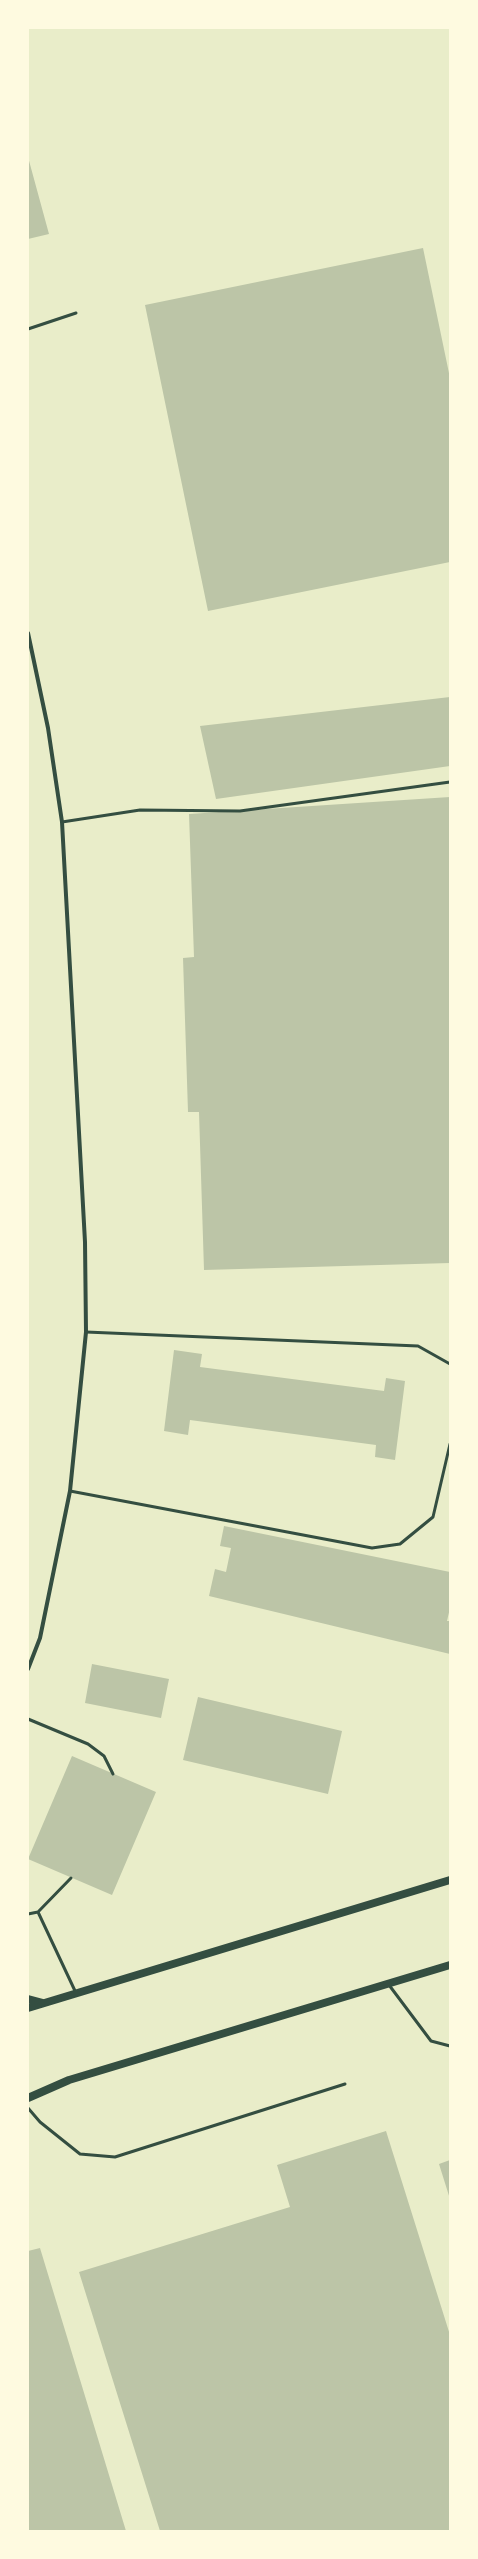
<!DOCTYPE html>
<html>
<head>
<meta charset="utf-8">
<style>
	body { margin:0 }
	#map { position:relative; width:478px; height:2559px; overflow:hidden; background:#e9edc9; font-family:Raleway,sans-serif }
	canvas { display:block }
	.frame { position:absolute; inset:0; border:29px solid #fefae0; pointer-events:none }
</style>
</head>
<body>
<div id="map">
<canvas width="478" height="2559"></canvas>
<div class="frame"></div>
</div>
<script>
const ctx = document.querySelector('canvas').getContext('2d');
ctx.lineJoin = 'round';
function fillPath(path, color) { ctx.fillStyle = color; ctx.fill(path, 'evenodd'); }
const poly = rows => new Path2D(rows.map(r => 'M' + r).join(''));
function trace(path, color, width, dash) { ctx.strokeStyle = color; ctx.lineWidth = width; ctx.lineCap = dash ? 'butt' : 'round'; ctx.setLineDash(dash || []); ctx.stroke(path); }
fillPath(poly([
	[28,157,49,234,28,239],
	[423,248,450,378,450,562,208,611,145,305],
	[450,697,450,766,216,799,200,726],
	[450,797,450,1263,204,1270,199,1112,188,1112,183,958,194,957,189,814],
	[174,1350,202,1354,200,1367,384,1391,386,1378,405,1381,395,1460,375,1457,376,1445,190,1420,188,1435,164,1431],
	[224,1526,450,1572,450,1608,447,1621,450,1621,450,1654,209,1596,215,1569,226,1572,231,1548,220,1546],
	[92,1664,169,1679,161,1718,85,1703],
	[198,1697,342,1731,328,1794,183,1760],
	[72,1756,156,1792,112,1895,28,1859],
	[386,2131,450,2335,450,2531,160,2531,79,2272,290,2207,277,2165],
	[450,2160,450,2199,439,2164],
	[40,2248,126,2531,28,2531,28,2251]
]), '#bcc5a7');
trace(poly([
	[28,329,76,313],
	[62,822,140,810,240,811,450,782],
	[86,1332,418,1346,450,1364],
	[70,1491,372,1548,400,1544,433,1517,450,1444],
	[28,1719,88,1744,104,1756,113,1774],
	[38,1912,76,1993],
	[28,1914,38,1912,71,1878],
	[389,1985,431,2041,450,2046],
	[28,2108,40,2122,80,2154,115,2157,345,2084]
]), '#344e41', 3);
trace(poly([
	[28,633,48,728,62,822,85,1242,86,1332,70,1491,40,1638,28,1669]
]), '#344e41', 4);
trace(poly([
	[28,1999,43,2003],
	[28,2008,450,1880],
	[28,2098,69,2080,450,1965]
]), '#344e41', 8);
</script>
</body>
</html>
